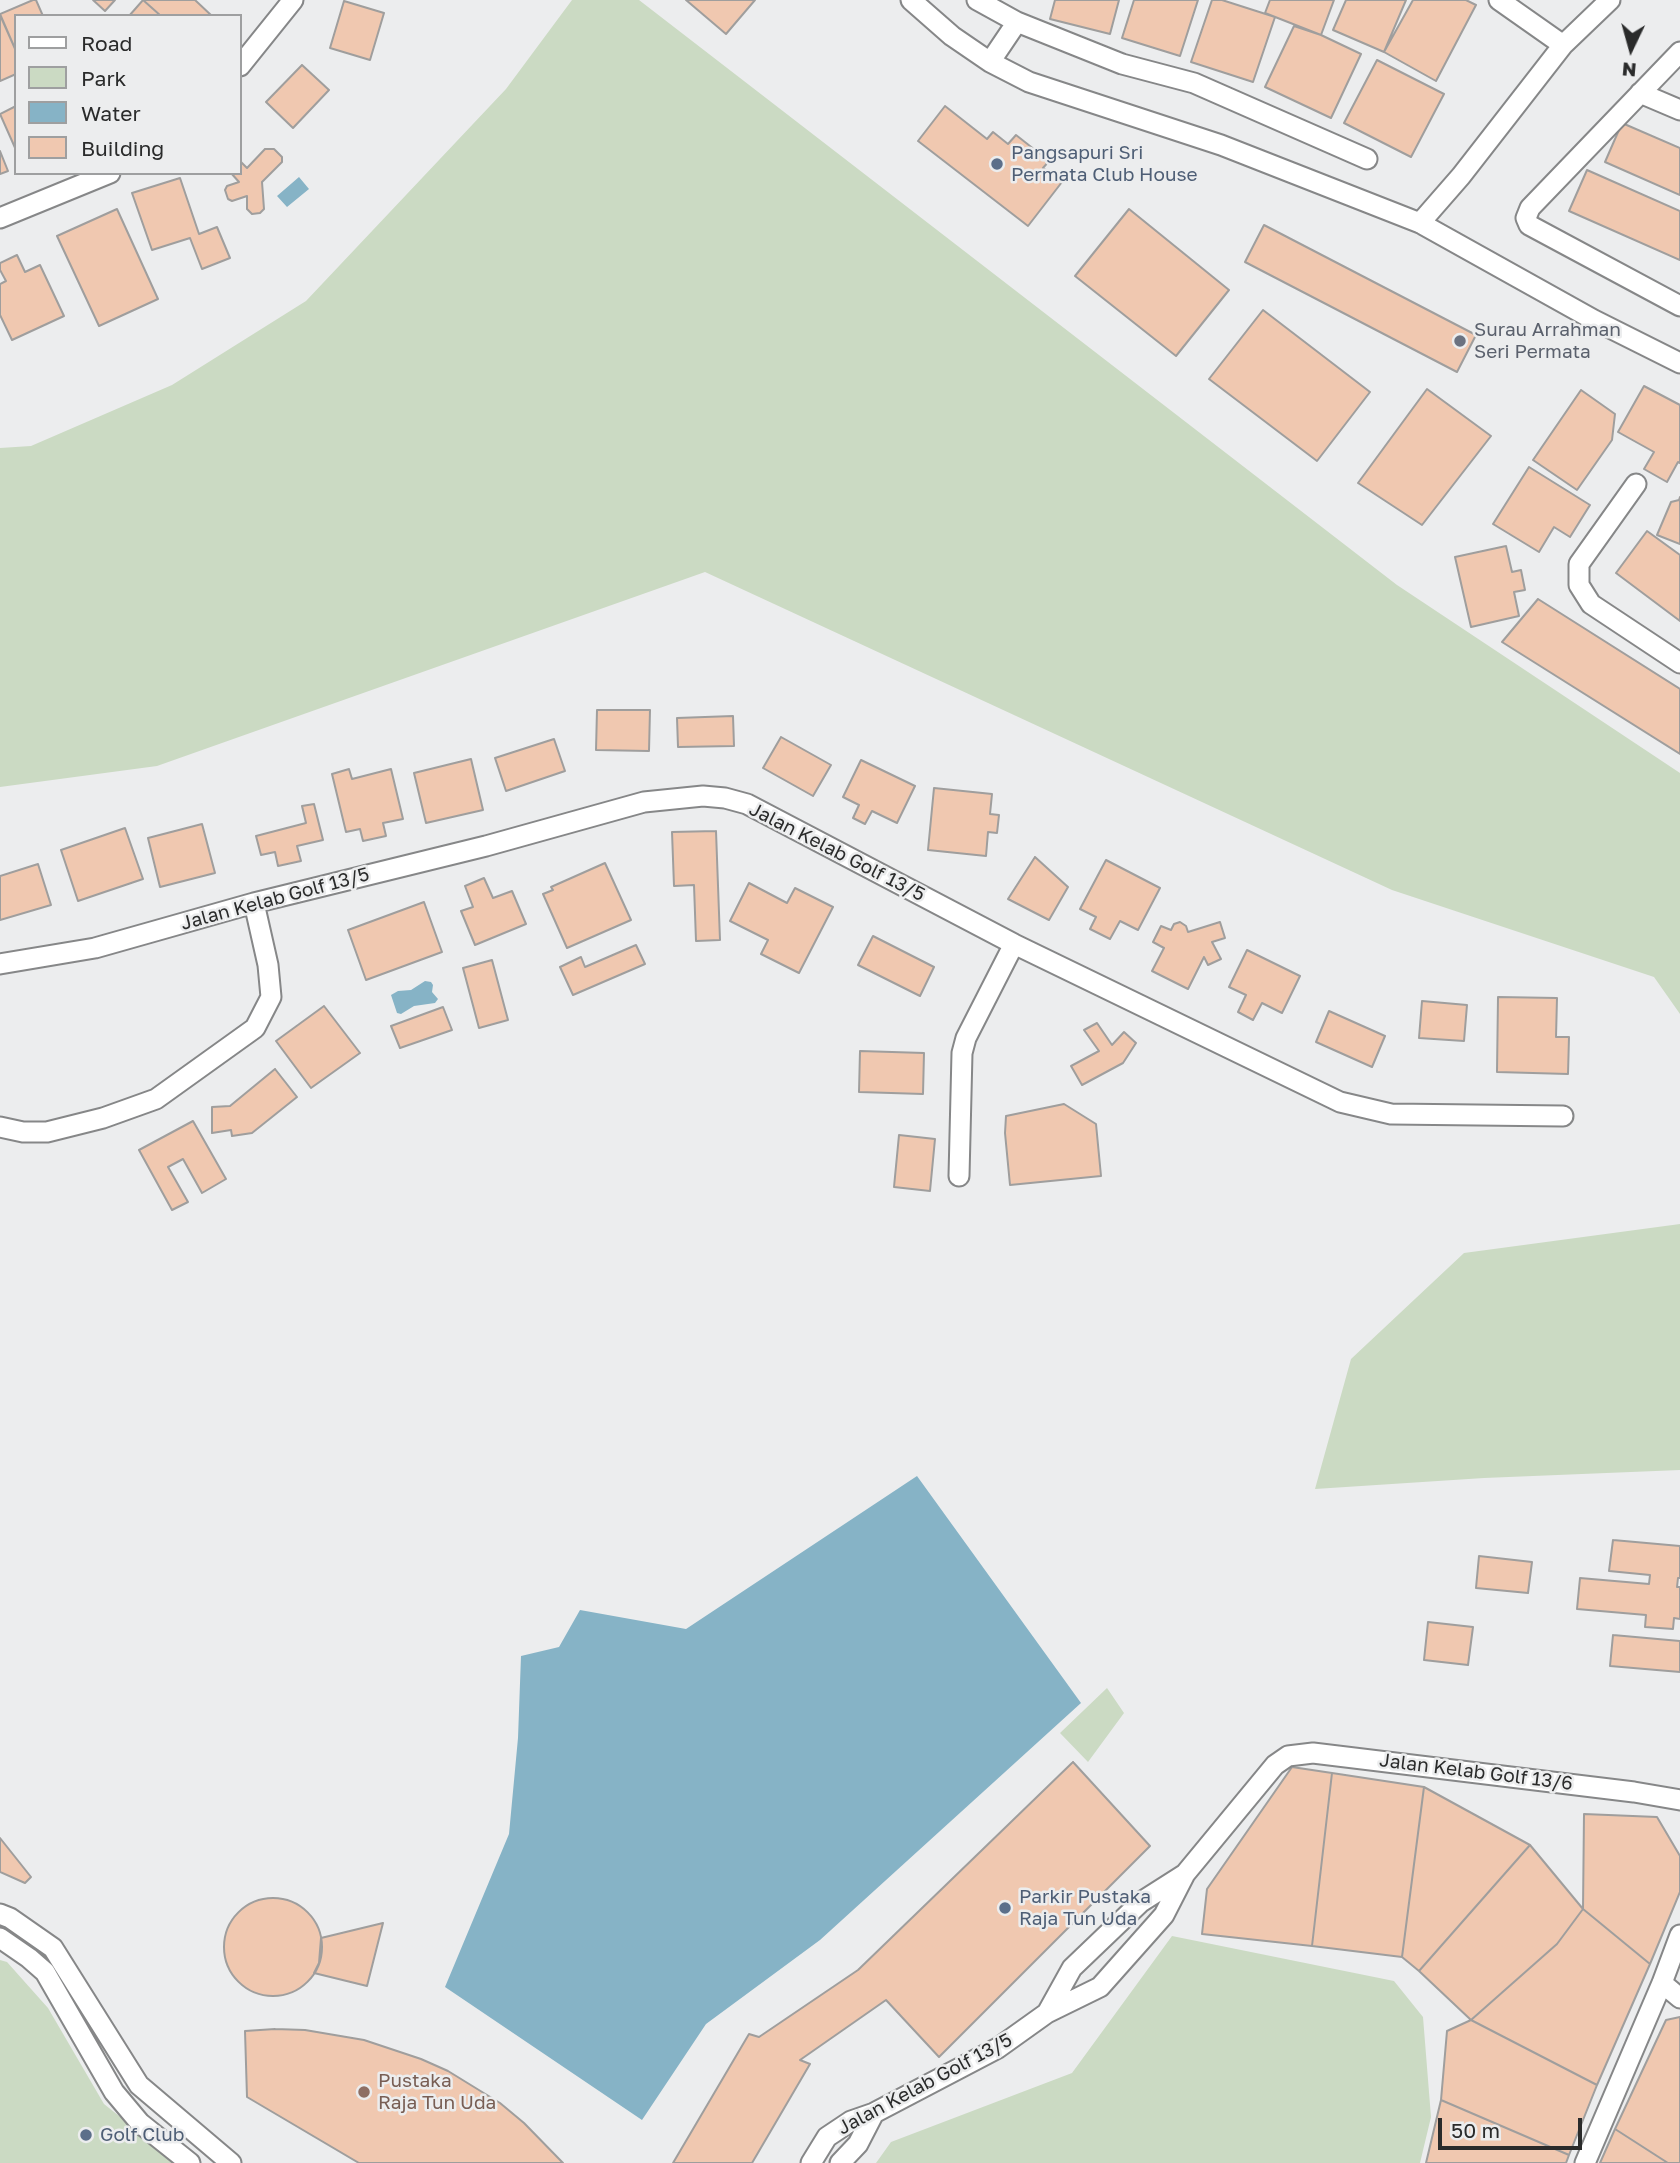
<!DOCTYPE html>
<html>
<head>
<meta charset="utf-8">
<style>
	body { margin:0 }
	#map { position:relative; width:1680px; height:2163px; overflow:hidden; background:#ecedee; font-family:"Golos Text",sans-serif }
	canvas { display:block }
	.legend { position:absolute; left:14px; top:14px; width:228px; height:161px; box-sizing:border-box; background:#ecedee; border:2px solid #9e9fa0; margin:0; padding:9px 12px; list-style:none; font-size:21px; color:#2a2b2b }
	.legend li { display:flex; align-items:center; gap:14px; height:35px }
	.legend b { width:35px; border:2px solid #9e9fa0 }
	.north { position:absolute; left:1596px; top:14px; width:70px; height:70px; -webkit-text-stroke:5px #ecedee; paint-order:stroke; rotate:185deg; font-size:19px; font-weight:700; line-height:28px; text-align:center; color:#2a2b2b }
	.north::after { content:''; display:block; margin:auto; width:24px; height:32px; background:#2a2b2b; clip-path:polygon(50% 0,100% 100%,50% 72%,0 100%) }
	.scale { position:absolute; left:1438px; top:2118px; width:144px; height:32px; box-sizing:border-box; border:4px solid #2a2b2b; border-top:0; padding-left:9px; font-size:21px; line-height:24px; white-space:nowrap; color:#2a2b2b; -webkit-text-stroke:5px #ecedee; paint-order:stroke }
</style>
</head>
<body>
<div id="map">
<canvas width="1680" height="2163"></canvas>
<ul class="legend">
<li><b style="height:9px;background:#fff"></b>Road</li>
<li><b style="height:19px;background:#cbdac3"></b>Park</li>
<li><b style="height:19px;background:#86b3c6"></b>Water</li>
<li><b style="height:19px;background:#f0c8b0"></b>Building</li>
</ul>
<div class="north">N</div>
<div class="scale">50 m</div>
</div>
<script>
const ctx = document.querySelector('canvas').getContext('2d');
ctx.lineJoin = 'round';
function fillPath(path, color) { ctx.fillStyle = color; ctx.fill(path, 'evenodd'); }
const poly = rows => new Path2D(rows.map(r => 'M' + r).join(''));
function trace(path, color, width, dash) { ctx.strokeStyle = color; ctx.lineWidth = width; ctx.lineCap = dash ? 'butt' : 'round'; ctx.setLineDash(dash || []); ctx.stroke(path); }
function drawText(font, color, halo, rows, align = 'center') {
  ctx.font = font + ' "Golos Text",sans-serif'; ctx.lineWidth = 5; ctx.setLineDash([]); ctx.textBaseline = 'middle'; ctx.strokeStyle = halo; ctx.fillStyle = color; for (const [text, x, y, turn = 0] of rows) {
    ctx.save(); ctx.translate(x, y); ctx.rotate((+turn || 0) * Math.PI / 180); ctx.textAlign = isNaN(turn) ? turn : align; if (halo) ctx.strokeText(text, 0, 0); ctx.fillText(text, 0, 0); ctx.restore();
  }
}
fillPath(poly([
	[572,0,639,0,1397,585,1680,773,1680,1014,1654,977,1392,890,705,572,157,766,0,787,0,448,31,446,172,385,306,301,506,89],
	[1680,1224,1680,1470,1484,1478,1315,1489,1351,1359,1464,1253],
	[1107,1688,1124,1713,1088,1762,1060,1733],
	[1172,1936,1394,1981,1423,2017,1431,2117,1420,2163,876,2163,891,2142,1072,2073],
	[0,1960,7,1962,48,2008,104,2104,178,2163,0,2163]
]), '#cbdac3');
fillPath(poly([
	[299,177,309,189,287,207,277,196],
	[425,981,431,982,433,985,432,992,438,999,435,1003,414,1006,401,1014,397,1013,391,995,398,991,411,990],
	[917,1476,1081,1703,820,1940,706,2024,642,2120,445,1987,509,1834,518,1738,521,1656,559,1647,580,1610,686,1629]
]), '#86b3c6');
const building = poly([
	[33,0,36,0,43,16,16,16,16,51,0,14,33,0],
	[93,0,115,0,105,11,93,0],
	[143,0,161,16,129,16,143,0],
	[143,0,195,0,212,16,161,16,143,0],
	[686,0,755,0,726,34,686,0],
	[1055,0,1119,0,1110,34,1050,19,1055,0],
	[1134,0,1198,0,1180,56,1122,38,1134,0],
	[1212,0,1222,0,1275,17,1253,82,1191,62,1212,0],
	[1270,0,1334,0,1321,35,1265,13,1270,0],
	[1346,0,1406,0,1384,52,1333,30,1346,0],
	[1413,0,1466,0,1476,5,1436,81,1384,52,1413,0],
	[344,1,384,13,370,60,330,48,344,1],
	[0,15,16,51,16,74,0,81,0,15],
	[1294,26,1321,35,1361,54,1331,118,1265,87,1294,26],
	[1377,60,1444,94,1411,157,1344,123,1377,60],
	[302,65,329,90,293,128,266,102,302,65],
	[16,106,16,150,0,114,16,106],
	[945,106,987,139,993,132,1008,144,1016,135,1049,161,1043,168,1062,182,1028,226,918,141,945,106],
	[1622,123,1680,148,1680,195,1605,162,1622,123],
	[265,149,274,149,282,157,282,162,262,182,264,209,260,213,252,214,247,209,247,196,232,201,228,199,225,190,227,186,239,182,231,173,240,173,240,161,247,168,265,149],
	[0,151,8,171,0,174,0,151],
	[1587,170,1680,211,1680,260,1569,211,1587,170],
	[180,178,199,234,217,227,230,258,202,269,190,238,152,250,132,193,180,178],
	[117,209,158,299,99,326,57,236,117,209],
	[1129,209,1229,290,1176,356,1075,276,1129,209],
	[1264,225,1476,335,1457,372,1245,262,1264,225],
	[17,255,25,272,40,265,64,316,12,340,0,315,0,284,6,281,0,270,0,263,17,255],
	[1263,310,1370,392,1317,461,1209,379,1263,310],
	[1644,386,1680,405,1680,463,1678,462,1667,482,1644,469,1654,452,1618,432,1644,386],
	[1427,389,1491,436,1422,525,1358,483,1427,389],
	[1581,390,1615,414,1612,440,1577,490,1533,460,1581,390],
	[1529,467,1590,505,1570,537,1554,527,1539,552,1493,524,1529,467],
	[1680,497,1680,544,1657,535,1671,502,1679,500,1680,497],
	[1647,531,1680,555,1680,621,1616,573,1647,531],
	[1506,546,1512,572,1521,570,1525,590,1514,592,1519,616,1471,627,1455,557,1506,546],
	[1538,599,1680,689,1680,754,1502,642,1538,599],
	[597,710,650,710,649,751,596,750,597,710],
	[733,716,734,746,678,747,677,718,733,716],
	[781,737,831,765,813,796,763,768,781,737],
	[554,739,565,771,506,791,495,758,554,739],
	[471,759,483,810,426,823,414,773,471,759],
	[861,760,915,786,897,823,872,811,865,824,853,818,859,805,843,797,861,760],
	[349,769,352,779,391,769,403,819,383,823,386,836,363,841,360,829,346,832,332,774,349,769],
	[934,788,992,794,990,814,999,815,997,833,988,832,986,856,928,850,934,788],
	[314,804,323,840,297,846,301,861,278,866,275,852,261,855,256,836,306,823,302,806,314,804],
	[202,824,215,873,160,887,148,838,202,824],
	[125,828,143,879,78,901,61,850,125,828],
	[716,831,720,940,696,941,694,885,674,886,672,832,716,831],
	[1035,857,1068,887,1049,920,1008,899,1035,857],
	[1106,860,1160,888,1138,930,1120,921,1110,939,1090,929,1096,917,1080,909,1106,860],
	[605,863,631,920,567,948,543,894,553,890,551,887,605,863],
	[38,864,51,905,0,920,0,876,38,864],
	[484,878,493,898,512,891,526,924,475,945,461,911,473,907,465,886,484,878],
	[749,883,787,903,795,888,833,907,799,973,761,954,768,940,730,921,749,883],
	[424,902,442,952,366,980,348,930,424,902],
	[1180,922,1186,926,1188,932,1220,922,1225,938,1212,942,1221,959,1208,965,1204,957,1188,989,1152,971,1164,948,1153,942,1161,926,1171,930,1174,924,1180,922],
	[873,936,934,967,920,996,858,965,873,936],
	[636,945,645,964,573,995,560,967,581,957,585,967,636,945],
	[1247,950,1300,976,1282,1013,1262,1003,1253,1020,1238,1012,1246,995,1229,987,1247,950],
	[492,960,508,1020,479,1028,463,968,492,960],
	[1498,997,1557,998,1556,1037,1569,1037,1568,1074,1497,1072,1498,997],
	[1422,1001,1467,1005,1464,1041,1419,1038,1422,1001],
	[324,1006,360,1053,311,1088,276,1041,324,1006],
	[443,1007,452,1030,400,1048,391,1026,443,1007],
	[1329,1011,1385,1036,1372,1067,1316,1042,1329,1011],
	[1097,1023,1112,1045,1124,1032,1136,1043,1123,1063,1082,1085,1071,1066,1099,1051,1084,1030,1097,1023],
	[860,1051,924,1053,923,1094,859,1092,860,1051],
	[275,1069,297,1097,252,1133,232,1136,231,1130,212,1133,212,1107,230,1106,275,1069],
	[1064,1104,1096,1124,1101,1176,1010,1185,1005,1133,1006,1116,1064,1104],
	[193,1121,226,1179,202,1193,183,1159,168,1167,188,1202,172,1210,139,1150,193,1121],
	[899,1135,935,1139,930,1191,894,1187,899,1135],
	[1613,1540,1680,1546,1680,1578,1678,1578,1677,1587,1680,1587,1680,1619,1674,1618,1673,1629,1645,1627,1646,1615,1577,1609,1580,1578,1649,1584,1650,1575,1609,1571,1613,1540],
	[1479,1556,1532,1562,1528,1593,1476,1588,1479,1556],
	[1428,1622,1473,1627,1468,1665,1424,1660,1428,1622],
	[1613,1635,1680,1641,1680,1672,1610,1666,1613,1635],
	[1073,1762,1150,1846,939,2057,886,2000,800,2060,810,2064,752,2163,673,2163,749,2034,759,2037,858,1970,1073,1762],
	[1292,1767,1332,1773,1312,1946,1202,1934,1207,1889,1292,1767],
	[1332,1773,1424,1787,1402,1957,1312,1946,1332,1773],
	[1424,1787,1530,1845,1419,1971,1402,1957,1424,1787],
	[1584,1814,1657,1817,1680,1856,1680,1892,1650,1964,1583,1909,1584,1814],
	[0,1838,31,1877,25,1883,0,1872,0,1838],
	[1530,1845,1583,1909,1557,1944,1471,2020,1419,1971,1530,1845],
	'224 1947a49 49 0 1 1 98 0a49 49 0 1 1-98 0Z',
	[1583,1909,1650,1964,1597,2085,1471,2020,1557,1944,1583,1909],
	[383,1923,367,1986,314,1973,319,1963,321,1938,383,1923],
	[1680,2017,1680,2163,1668,2163,1615,2129,1666,2020,1680,2017],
	[1471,2020,1597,2085,1569,2155,1441,2100,1447,2031,1471,2020],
	[275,2029,305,2030,364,2040,421,2059,448,2071,500,2103,524,2123,563,2163,359,2163,247,2097,245,2031,275,2029],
	[1441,2100,1569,2155,1566,2163,1426,2163,1441,2100],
	[1615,2129,1668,2163,1600,2163,1615,2129]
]);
fillPath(building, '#f0c8b0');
trace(building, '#9f9e9d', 2);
const minor = poly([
	[911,0,952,36,990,62,1029,82,1221,145,1420,223,1594,320,1680,363],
	[977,0,1017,22,1122,64,1194,83,1367,159],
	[1499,0,1563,45],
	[1680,52,1530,208,1526,218,1529,225,1680,306],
	[990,62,1017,22],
	[240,66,293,0],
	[1640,93,1680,110],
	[0,218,110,173],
	[1420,223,1461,176,1563,45,1610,0],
	[1636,484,1579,564,1579,585,1591,604,1680,663],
	[0,964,95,948,254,903,486,846,644,802,703,796,725,798,747,804,1014,944,1340,1102,1391,1114,1563,1116],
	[0,1127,23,1132,47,1132,103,1118,156,1099,255,1028,271,997,268,965,254,903],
	[959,1176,962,1053,966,1038,1014,944],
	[0,1914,10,1918,53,1948,139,2085,231,2163],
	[0,1938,29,1958,45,1972,114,2092,140,2123,190,2163],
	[1662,1983,1680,1998],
	[1047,2013,1072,1968,1141,1902,1185,1874],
	[811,2163,827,2137,851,2121,874,2113,998,2048,1047,2013,1100,1987,1164,1915,1185,1874,1275,1765,1288,1756,1313,1753,1634,1792,1680,1800],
	[840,2163,858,2144,874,2113],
	[1585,2163,1662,1983,1680,1935]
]);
trace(minor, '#868788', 23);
trace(minor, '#fff', 19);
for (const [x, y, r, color] of [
	[997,164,7,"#5c6f8a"],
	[1460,341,7,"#6b7280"],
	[1005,1908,7,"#5c6f8a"],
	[364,2092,7,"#8d6e63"],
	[86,2135,7,"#5c6f8a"]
]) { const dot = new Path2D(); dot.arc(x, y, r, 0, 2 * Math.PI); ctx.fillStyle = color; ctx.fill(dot); trace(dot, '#ecedee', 2.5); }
drawText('19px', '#4e5e75', '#ecedee', [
	["Pangsapuri Sri",1011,153],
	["Permata Club House",1011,175],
	["Parkir Pustaka",1019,1897],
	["Raja Tun Uda",1019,1919],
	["Golf Club",100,2135]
], 'left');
drawText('19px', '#5b616d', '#ecedee', [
	["Surau Arrahman",1474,330],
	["Seri Permata",1474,352]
], 'left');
drawText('19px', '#2a2b2b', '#ecedee', [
	["Jalan Kelab Golf 13/5",837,852,27],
	["Jalan Kelab Golf 13/5",275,899,-15],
	["Jalan Kelab Golf 13/6",1476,1772,7],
	["Jalan Kelab Golf 13/5",925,2084,-28]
]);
drawText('19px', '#785e54', '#ecedee', [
	["Pustaka",378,2081],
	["Raja Tun Uda",378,2103]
], 'left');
</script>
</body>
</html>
